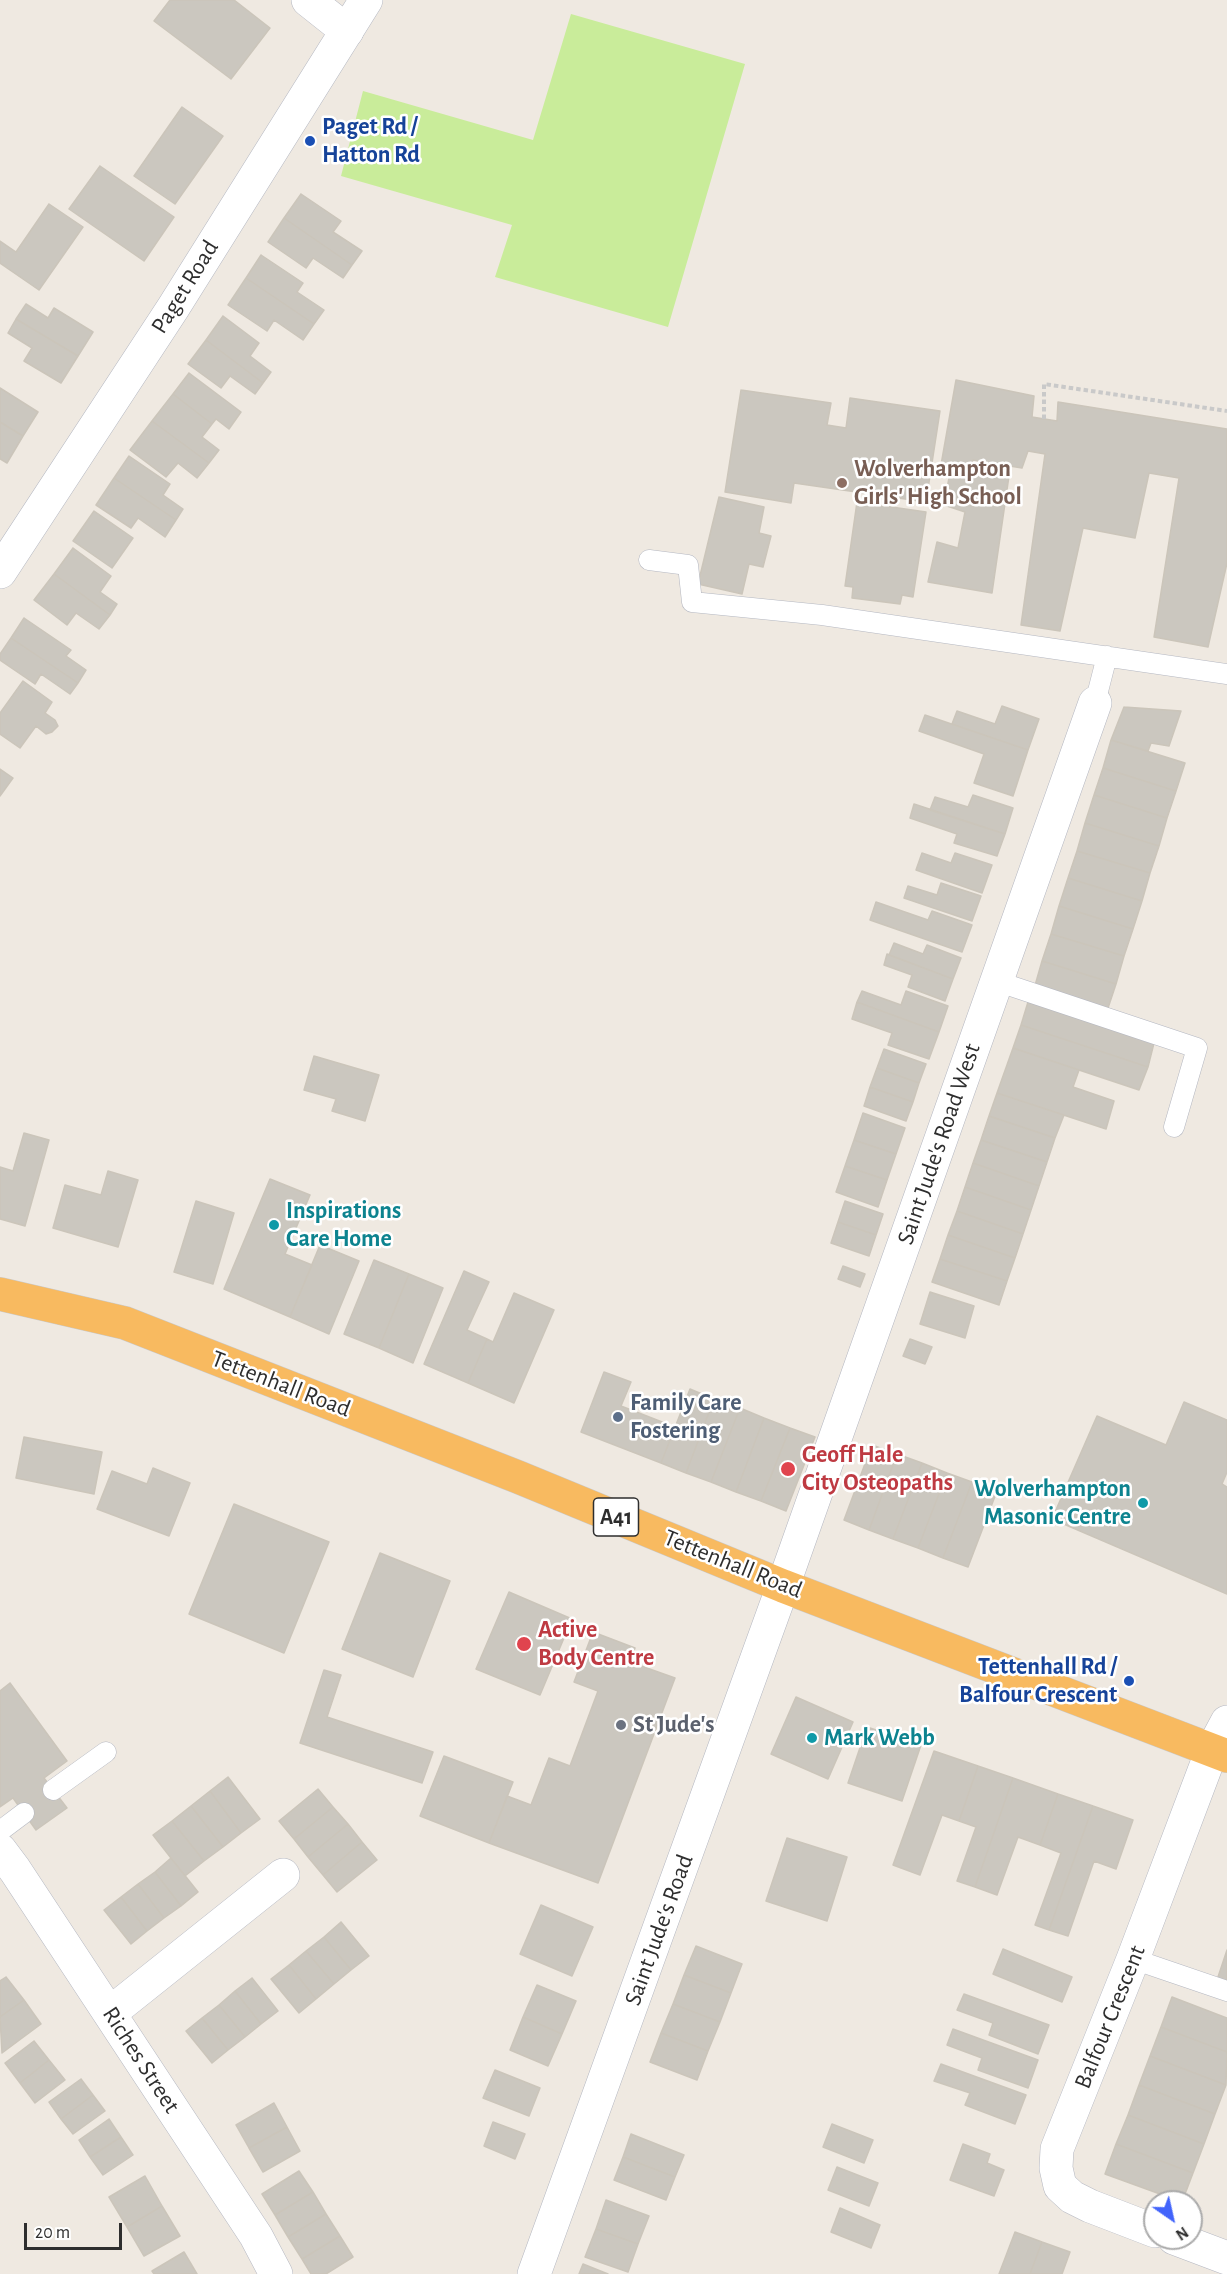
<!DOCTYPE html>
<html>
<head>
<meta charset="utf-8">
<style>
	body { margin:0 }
	#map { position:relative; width:1227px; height:2274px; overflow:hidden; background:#efe9e1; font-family:"Alegreya Sans",sans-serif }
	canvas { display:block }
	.north { position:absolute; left:1143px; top:2190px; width:60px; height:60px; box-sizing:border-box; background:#fff; border:2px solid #ababab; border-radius:50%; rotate:146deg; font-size:16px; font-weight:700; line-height:24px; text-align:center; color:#2e2e2e }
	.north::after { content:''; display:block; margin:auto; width:21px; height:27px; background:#4264fb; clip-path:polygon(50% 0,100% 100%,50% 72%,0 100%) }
	.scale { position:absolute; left:24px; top:2223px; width:98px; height:27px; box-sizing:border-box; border:3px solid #2e2e2e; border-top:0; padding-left:8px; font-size:18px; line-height:21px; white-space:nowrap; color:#2e2e2e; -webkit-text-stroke:4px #fff; paint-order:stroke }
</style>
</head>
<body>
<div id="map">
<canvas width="1227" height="2274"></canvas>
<div class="north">N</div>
<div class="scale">20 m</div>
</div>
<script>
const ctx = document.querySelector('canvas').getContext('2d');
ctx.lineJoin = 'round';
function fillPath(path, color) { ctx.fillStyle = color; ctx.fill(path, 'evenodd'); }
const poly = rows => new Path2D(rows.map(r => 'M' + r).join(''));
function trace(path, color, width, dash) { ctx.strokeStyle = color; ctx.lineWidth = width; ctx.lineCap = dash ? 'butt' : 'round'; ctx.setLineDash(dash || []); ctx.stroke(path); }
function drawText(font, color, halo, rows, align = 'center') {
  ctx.font = font + ' "Alegreya Sans",sans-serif'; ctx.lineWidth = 5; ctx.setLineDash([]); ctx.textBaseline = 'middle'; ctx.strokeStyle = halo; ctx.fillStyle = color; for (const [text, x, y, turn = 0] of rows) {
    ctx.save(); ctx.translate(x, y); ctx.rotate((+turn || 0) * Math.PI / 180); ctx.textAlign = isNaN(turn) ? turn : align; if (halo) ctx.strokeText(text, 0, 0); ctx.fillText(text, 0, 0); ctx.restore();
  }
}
fillPath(poly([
	[571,14,745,64,668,327,495,277,512,225,341,176,363,91,533,140]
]), '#c9ec9a');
const building = poly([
	[170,0,234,0,270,28,231,79,154,21,170,0],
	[182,107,223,136,175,204,134,176,182,107],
	[100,166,174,217,144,261,69,209,100,166],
	[301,194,341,221,333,232,362,251,352,265,284,218,301,194],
	[49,204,83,227,39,290,0,263,0,241,16,252,49,204],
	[284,218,352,265,343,278,313,258,306,268,268,242,284,218],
	[261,255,303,283,297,292,324,310,314,324,246,278,261,255],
	[246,278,314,324,303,340,274,320,267,331,228,305,246,278],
	[26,304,48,318,54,308,93,332,78,356,16,319,26,304],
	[223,316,259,343,250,356,271,372,263,383,206,340,223,316],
	[16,319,78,356,61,383,24,361,32,348,8,333,16,319],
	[206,340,263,383,255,394,230,376,221,388,188,364,206,340],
	[189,373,241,412,229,429,216,419,212,424,173,394,189,373],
	[956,380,1034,396,1032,417,1057,421,1058,402,1227,429,1227,563,1208,647,1154,637,1179,478,1149,473,1135,538,1083,528,1060,631,1021,625,1045,454,1028,451,1022,468,973,460,970,470,941,465,956,380],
	[0,388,38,412,23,436,0,422,0,388],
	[741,390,831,403,827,425,846,428,850,398,940,411,926,502,794,483,791,503,725,492,741,390],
	[173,394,212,424,202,437,219,450,209,463,152,421,173,394],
	[152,421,209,463,197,478,178,463,166,477,130,450,152,421],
	[0,422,23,436,7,463,0,459,0,422],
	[129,456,170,484,163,495,183,509,176,520,114,478,129,456],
	[951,467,1009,476,992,593,928,582,937,542,958,548,965,512,944,505,951,467],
	[114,478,176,520,165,537,138,518,131,528,96,505,114,478],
	[719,497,764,507,759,533,771,536,763,567,749,564,742,594,698,584,719,497],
	[857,502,926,512,913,597,902,595,900,604,852,598,853,587,845,586,857,502],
	[94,511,133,538,112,568,73,541,94,511],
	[73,548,111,576,100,592,117,604,110,615,54,574,73,548],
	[54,574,110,615,99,629,76,613,67,625,34,600,54,574],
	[24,618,71,650,66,656,86,670,78,683,11,638,24,618],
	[11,638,78,683,70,694,41,674,35,684,0,660,0,654,11,638],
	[23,681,52,702,45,713,55,720,58,726,52,732,46,734,36,726,20,748,0,734,0,713,23,681],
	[1002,706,1039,719,1028,750,952,724,957,711,995,724,1002,706],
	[1124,707,1181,711,1169,746,1151,743,1148,751,1111,740,1124,707],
	[925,715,1028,750,1013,796,974,783,984,754,919,731,925,715],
	[1111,740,1185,763,1176,791,1103,768,1111,740],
	[1103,768,1176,791,1167,818,1094,795,1103,768],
	[0,769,13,778,0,796,0,769],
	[973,795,1013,808,1005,834,930,810,935,797,968,807,973,795],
	[1094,795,1167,818,1159,846,1085,823,1094,795],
	[914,804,1005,834,997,856,954,843,957,834,910,818,914,804],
	[1085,823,1159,846,1150,873,1077,851,1085,823],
	[1077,851,1150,873,1142,901,1068,878,1077,851],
	[922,853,951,863,955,853,992,865,982,893,916,870,922,853],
	[1068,878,1142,901,1133,929,1059,906,1068,878],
	[941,883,981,896,972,921,904,898,908,886,937,895,941,883],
	[876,902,928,920,932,911,972,925,962,952,870,920,876,902],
	[1059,906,1133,929,1124,956,1051,934,1059,906],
	[1051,934,1124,956,1116,984,1042,961,1051,934],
	[894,943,923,954,927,945,961,958,953,979,889,955,894,943],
	[887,954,953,979,945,1001,908,987,912,975,884,965,887,954],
	[1042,961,1116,984,1107,1011,1034,989,1042,961],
	[862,991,901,1005,906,991,948,1006,939,1032,857,1002,862,991],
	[857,1002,939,1032,929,1059,888,1045,892,1033,852,1019,857,1002],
	[1028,1002,1154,1043,1148,1067,1021,1025,1028,1002],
	[1021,1025,1148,1067,1139,1090,1013,1048,1021,1025],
	[1013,1048,1079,1070,1073,1087,1114,1101,1106,1129,997,1093,1013,1048],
	[884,1049,926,1064,919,1083,877,1068,884,1049],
	[314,1056,379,1075,365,1121,332,1111,336,1099,304,1090,314,1056],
	[877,1068,919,1083,913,1102,870,1087,877,1068],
	[870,1087,913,1102,906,1121,864,1106,870,1087],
	[997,1093,1064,1115,1055,1138,989,1116,997,1093],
	[863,1113,905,1128,896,1154,854,1140,863,1113],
	[989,1116,1055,1138,1047,1162,981,1140,989,1116],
	[24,1133,49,1140,25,1226,0,1219,0,1167,13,1171,24,1133],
	[854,1140,896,1154,887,1180,845,1166,854,1140],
	[981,1140,1047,1162,1039,1186,973,1163,981,1140],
	[973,1163,1039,1186,1031,1210,965,1187,973,1163],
	[845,1166,887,1180,878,1207,836,1192,845,1166],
	[108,1171,138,1180,118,1247,53,1228,65,1185,101,1195,108,1171],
	[270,1179,310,1195,285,1254,312,1265,290,1317,224,1289,270,1179],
	[965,1187,1031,1210,1023,1234,957,1211,965,1187],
	[196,1201,234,1213,213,1284,174,1272,196,1201],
	[845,1201,883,1214,876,1235,838,1222,845,1201],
	[957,1211,1023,1234,1015,1258,948,1235,957,1211],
	[838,1222,876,1235,869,1256,831,1243,838,1222],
	[948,1235,1015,1258,1007,1281,940,1259,948,1235],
	[320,1245,359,1261,329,1334,290,1317,320,1245],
	[940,1259,1007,1281,999,1305,932,1282,940,1259],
	[374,1260,409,1274,379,1348,344,1334,374,1260],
	[843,1266,865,1274,860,1287,838,1279,843,1266],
	[464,1271,489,1282,467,1330,487,1339,468,1383,424,1364,464,1271],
	[409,1274,443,1288,413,1363,379,1348,409,1274],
	[930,1292,974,1306,965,1338,920,1324,930,1292],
	[514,1293,554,1310,514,1403,468,1383,487,1339,493,1342,514,1293],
	[910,1339,932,1347,925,1364,903,1356,910,1339],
	[604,1372,631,1382,621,1406,675,1427,661,1463,581,1432,604,1372],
	[690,1389,714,1399,686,1473,661,1463,690,1389],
	[714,1399,740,1408,711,1482,686,1473,714,1399],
	[1184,1402,1227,1420,1227,1472,1222,1484,1227,1487,1227,1594,1052,1519,1097,1416,1166,1445,1184,1402],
	[740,1408,764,1418,736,1492,711,1482,740,1408],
	[764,1418,790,1428,761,1501,736,1492,764,1418],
	[790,1428,815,1437,786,1511,761,1501,790,1428],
	[24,1437,102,1452,94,1494,16,1478,24,1437],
	[872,1445,897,1454,869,1530,844,1520,872,1445],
	[897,1454,922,1463,893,1539,869,1530,897,1454],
	[922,1463,947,1473,918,1548,893,1539,922,1463],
	[153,1468,190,1483,169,1536,97,1509,112,1471,147,1484,153,1468],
	[947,1473,972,1482,943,1558,918,1548,947,1473],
	[972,1482,997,1491,968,1567,943,1558,972,1482],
	[234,1504,329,1542,284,1653,189,1614,234,1504],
	[380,1553,450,1581,413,1677,342,1649,380,1553],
	[509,1592,572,1619,540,1695,476,1669,509,1592],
	[593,1632,635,1648,630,1662,675,1678,598,1883,489,1843,507,1796,531,1805,549,1758,570,1766,598,1691,574,1682,593,1632],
	[324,1670,341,1675,327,1717,433,1752,422,1783,300,1743,324,1670],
	[10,1683,67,1761,44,1778,67,1808,36,1830,13,1798,0,1807,0,1691,10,1683],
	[796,1697,853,1722,828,1779,771,1754,796,1697],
	[867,1727,921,1745,902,1801,848,1783,867,1727],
	[934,1751,978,1766,959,1821,942,1815,920,1875,893,1865,934,1751],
	[444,1756,513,1782,489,1843,420,1816,444,1756],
	[978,1766,1013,1778,975,1887,957,1881,976,1827,959,1821,978,1766],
	[228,1777,260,1819,241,1833,210,1791,228,1777],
	[1013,1778,1058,1794,1040,1845,1018,1837,997,1895,975,1887,1013,1778],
	[318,1789,333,1807,294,1839,279,1821,318,1789],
	[210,1791,241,1833,223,1847,191,1806,210,1791],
	[1058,1794,1093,1806,1049,1930,1035,1925,1061,1853,1040,1845,1058,1794],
	[191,1806,223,1847,204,1861,172,1821,191,1806],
	[1093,1806,1133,1820,1116,1869,1094,1861,1068,1936,1049,1930,1093,1806],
	[333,1807,348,1824,308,1857,294,1839,333,1807],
	[172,1821,204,1861,185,1876,153,1835,172,1821],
	[348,1824,362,1842,323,1875,308,1857,348,1824],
	[787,1838,847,1857,827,1921,766,1901,787,1838],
	[362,1842,377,1860,337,1892,323,1875,362,1842],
	[171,1858,198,1892,181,1906,155,1872,171,1858],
	[155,1872,181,1906,164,1918,138,1884,155,1872],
	[138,1884,164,1918,147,1931,121,1897,138,1884],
	[121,1897,147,1931,131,1944,104,1910,121,1897],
	[541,1905,593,1927,572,1976,520,1954,541,1905],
	[341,1922,369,1956,351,1970,324,1937,341,1922],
	[324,1937,351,1970,334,1984,306,1951,324,1937],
	[696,1946,742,1964,731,1993,684,1975,696,1946],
	[1003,1949,1072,1977,1062,2002,993,1974,1003,1949],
	[1227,1950,1227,1984,1217,1980,1227,1950],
	[306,1951,334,1984,316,1999,289,1965,306,1951],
	[289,1965,316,1999,299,2013,271,1979,289,1965],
	[684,1975,731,1993,720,2022,673,2004,684,1975],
	[6,1977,24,2000,0,2017,0,1981,6,1977],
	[252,1978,278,2011,261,2024,235,1991,252,1978],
	[537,1985,576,2001,562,2034,523,2017,537,1985],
	[235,1991,261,2024,245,2037,219,2005,235,1991],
	[964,1994,1049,2025,1038,2054,989,2035,993,2023,957,2010,964,1994],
	[1172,1997,1227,2018,1227,2052,1161,2027,1172,1997],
	[24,2000,41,2024,2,2053,0,2017,24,2000],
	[673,2004,720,2022,708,2051,661,2033,673,2004],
	[219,2005,245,2037,228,2050,202,2018,219,2005],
	[523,2017,562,2034,548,2066,510,2050,523,2017],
	[202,2018,228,2050,212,2063,186,2031,202,2018],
	[1161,2027,1227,2052,1226,2085,1150,2056,1161,2027],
	[953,2029,1038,2060,1028,2088,978,2070,982,2058,947,2045,953,2029],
	[661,2033,708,2051,697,2080,650,2062,661,2033],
	[34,2041,49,2060,20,2083,5,2063,34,2041],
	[1150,2056,1226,2085,1215,2114,1139,2085,1150,2056],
	[49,2060,65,2080,35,2103,20,2083,49,2060],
	[941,2064,1026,2095,1015,2124,965,2105,970,2093,934,2081,941,2064],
	[495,2070,540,2088,529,2116,483,2098,495,2070],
	[81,2079,93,2095,61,2119,49,2102,81,2079],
	[1139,2085,1215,2114,1204,2144,1128,2115,1139,2085],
	[93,2095,105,2111,73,2134,61,2119,93,2095],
	[274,2103,287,2127,249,2148,236,2125,274,2103],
	[1128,2115,1204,2144,1193,2173,1116,2144,1128,2115],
	[109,2119,121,2137,90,2157,79,2140,109,2119],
	[493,2122,525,2134,515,2159,484,2146,493,2122],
	[832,2124,873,2140,864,2163,823,2147,832,2124],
	[287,2127,300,2151,263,2172,249,2148,287,2127],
	[631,2134,684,2155,675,2177,623,2157,631,2134],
	[121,2137,133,2155,103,2175,90,2157,121,2137],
	[963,2144,990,2154,987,2163,1004,2170,994,2196,950,2180,963,2144],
	[1116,2144,1193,2173,1182,2202,1105,2174,1116,2144],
	[623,2157,675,2177,666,2200,614,2180,623,2157],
	[837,2167,878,2183,869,2206,828,2190,837,2167],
	[299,2171,313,2192,275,2215,262,2194,299,2171],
	[145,2176,162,2206,127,2227,109,2197,145,2176],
	[313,2192,326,2214,288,2237,275,2215,313,2192],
	[606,2200,649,2216,638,2244,596,2229,606,2200],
	[162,2206,180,2236,144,2256,127,2227,162,2206],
	[840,2208,880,2225,871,2248,831,2232,840,2208],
	[326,2214,340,2236,302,2259,288,2237,326,2214],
	[596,2229,638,2244,628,2272,585,2257,596,2229],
	[1015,2232,1042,2242,1030,2274,999,2274,1015,2232],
	[340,2236,353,2257,326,2274,311,2274,302,2259,340,2236],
	[1042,2242,1070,2252,1062,2274,1030,2274,1042,2242],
	[184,2252,197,2274,154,2274,152,2271,184,2252],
	[583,2264,608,2274,579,2274,583,2264]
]);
fillPath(building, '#cbc7bf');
trace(building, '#cbc5ba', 1.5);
const service = poly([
	[649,560,688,565,692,602,822,615,1227,674],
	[1095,703,1107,656],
	[996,981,1197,1048,1174,1127],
	[53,1790,106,1752],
	[0,1831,24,1813],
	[1133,1959,1227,1991]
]);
const minor = poly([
	[308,0,347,31],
	[0,1850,15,1870,256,2236,276,2274],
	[110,2013,283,1875],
	[1155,2231,1090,2206,1072,2197,1060,2186,1056,2168,1057,2149,1133,1959,1212,1750,1227,1722],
	[1174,2238,1227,2258],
	[534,2274,783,1586,1095,703]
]);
const tertiary = poly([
	[0,572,173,308,366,0]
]);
const trunk = poly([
	[0,1294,125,1323,518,1477,783,1586,1227,1756]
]);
trace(service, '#b4b7c1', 21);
trace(minor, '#b4b7c1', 34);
trace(tertiary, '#b4b7c1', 34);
trace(trunk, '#c9c9c9', 34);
trace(poly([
	[1044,419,1044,384,1227,411]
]), '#c9c9c9', 4, [4.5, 3]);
trace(service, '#fff', 20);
trace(minor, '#fff', 33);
trace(tertiary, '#fff', 33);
trace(trunk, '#f8ba60', 33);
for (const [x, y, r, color] of [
	[310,141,6,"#1a4fb4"],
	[842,483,6,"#8d6e63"],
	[274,1225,6,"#0f9aa8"],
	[618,1417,6,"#5c6f8a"],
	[788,1469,8,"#e0444e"],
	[1143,1503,6,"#0f9aa8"],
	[524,1644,8,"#e0444e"],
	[1129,1681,6,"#1a4fb4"],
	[621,1725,6,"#6b7280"],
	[812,1738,6,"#0f9aa8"]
]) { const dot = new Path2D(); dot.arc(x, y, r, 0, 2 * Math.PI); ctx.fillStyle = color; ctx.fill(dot); trace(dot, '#fff', 2); }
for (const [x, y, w] of [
	[616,1517,45]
]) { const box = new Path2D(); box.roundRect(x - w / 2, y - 19, w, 38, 4.5); ctx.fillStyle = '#fff'; ctx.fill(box); trace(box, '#2e2e2e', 1.5); }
drawText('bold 22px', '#2e2e2e', null, [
	["A41",616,1517]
]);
drawText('bold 24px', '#164399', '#fff', [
	["Paget Rd /",322,127],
	["Hatton Rd",322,155],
	["Tettenhall Rd /",1117,1667,"right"],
	["Balfour Crescent",1117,1695,"right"]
], 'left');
drawText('24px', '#2e2e2e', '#fff', [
	["Paget Road",185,287,-58],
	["Saint Jude's Road West",939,1144,-71],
	["Tettenhall Road",281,1384,21],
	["Tettenhall Road",733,1564,22],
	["Saint Jude's Road",659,1930,-70],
	["Balfour Crescent",1110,2017,-68],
	["Riches Street",141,2060,57]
]);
drawText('bold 24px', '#785e54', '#fff', [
	["Wolverhampton",854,469],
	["Girls' High School",854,497]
], 'left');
drawText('bold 24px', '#0d838f', '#fff', [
	["Inspirations",286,1211],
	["Care Home",286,1239],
	["Wolverhampton",1131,1489,"right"],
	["Masonic Centre",1131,1517,"right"],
	["Mark Webb",824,1738]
], 'left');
drawText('bold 24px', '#4e5e75', '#fff', [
	["Family Care",630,1403],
	["Fostering",630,1431]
], 'left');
drawText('bold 24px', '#be3a42', '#fff', [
	["Geoff Hale",802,1455],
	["City Osteopaths",802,1483],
	["Active",538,1630],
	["Body Centre",538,1658]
], 'left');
drawText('bold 24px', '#5b616d', '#fff', [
	["St Jude's",633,1725]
], 'left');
</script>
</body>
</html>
